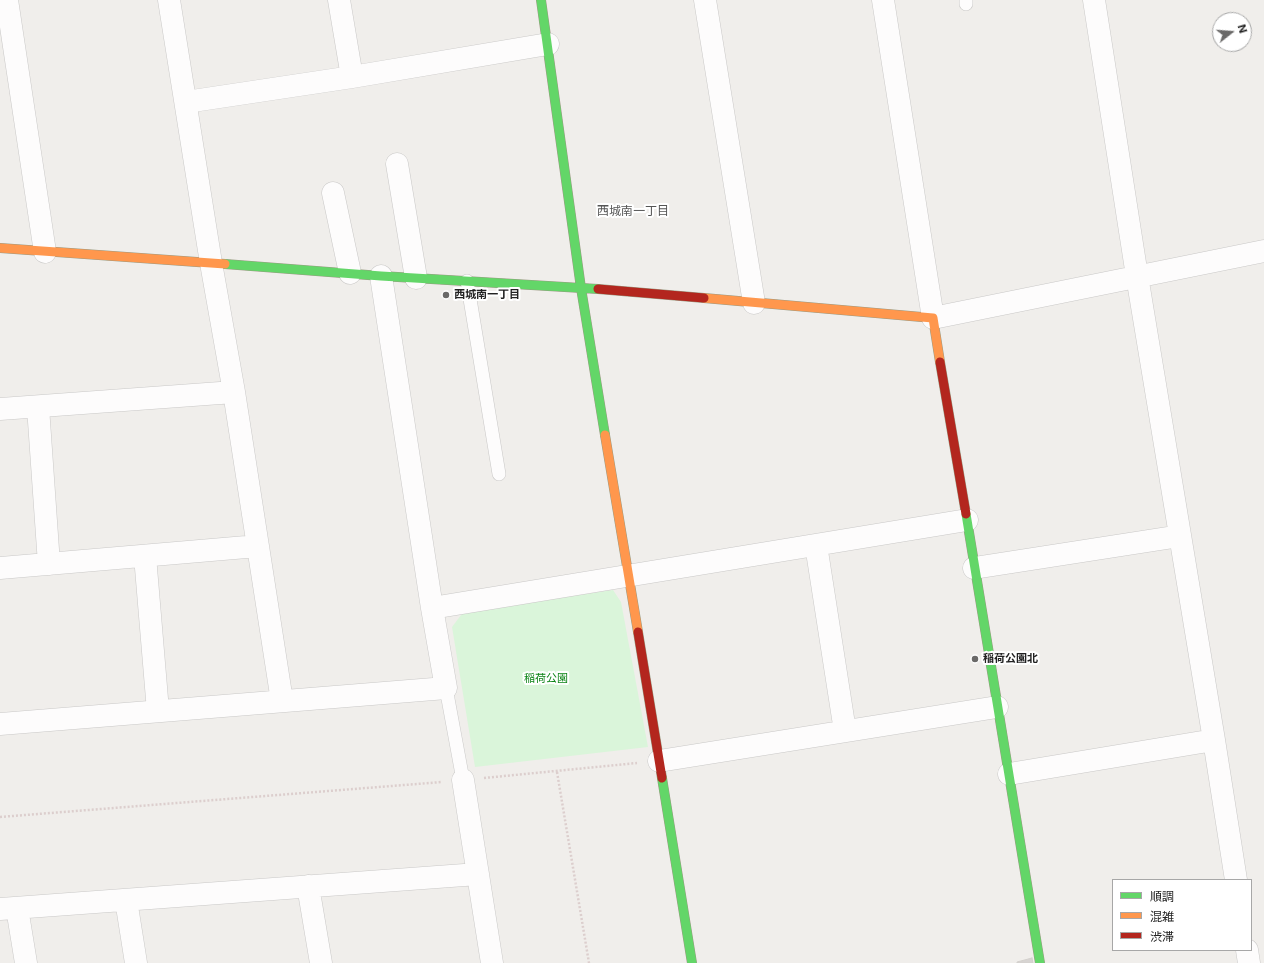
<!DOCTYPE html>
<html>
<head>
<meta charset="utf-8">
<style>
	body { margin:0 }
	#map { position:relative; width:1264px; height:963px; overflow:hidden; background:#f0eeeb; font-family:Inter,"Noto Sans JP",sans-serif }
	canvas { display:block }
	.legend { position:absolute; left:1112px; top:879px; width:140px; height:72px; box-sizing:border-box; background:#fff; border:1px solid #a7a7a7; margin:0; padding:5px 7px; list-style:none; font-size:12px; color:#222 }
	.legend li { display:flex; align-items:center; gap:8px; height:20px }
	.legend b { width:20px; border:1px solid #a7a7a7 }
	.north { position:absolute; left:1212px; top:12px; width:40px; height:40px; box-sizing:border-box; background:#fff; border:1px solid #a7a7a7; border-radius:50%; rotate:73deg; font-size:11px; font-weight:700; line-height:16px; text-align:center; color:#222 }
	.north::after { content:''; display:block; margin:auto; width:14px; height:18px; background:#6a6968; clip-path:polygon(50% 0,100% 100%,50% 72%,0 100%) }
</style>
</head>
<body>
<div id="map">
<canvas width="1264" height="963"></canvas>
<ul class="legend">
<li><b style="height:5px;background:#63d668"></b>順調</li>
<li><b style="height:5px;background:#ff974d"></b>混雑</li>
<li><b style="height:5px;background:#b3261e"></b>渋滞</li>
</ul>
<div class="north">N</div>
</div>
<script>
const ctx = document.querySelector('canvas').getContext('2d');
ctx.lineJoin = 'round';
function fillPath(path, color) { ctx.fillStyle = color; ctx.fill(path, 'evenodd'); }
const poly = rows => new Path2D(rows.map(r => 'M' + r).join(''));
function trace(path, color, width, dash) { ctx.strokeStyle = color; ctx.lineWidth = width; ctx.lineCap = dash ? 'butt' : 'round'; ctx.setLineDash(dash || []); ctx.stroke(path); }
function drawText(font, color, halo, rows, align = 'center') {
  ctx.font = font + ' Inter,"Noto Sans JP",sans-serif'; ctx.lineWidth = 4; ctx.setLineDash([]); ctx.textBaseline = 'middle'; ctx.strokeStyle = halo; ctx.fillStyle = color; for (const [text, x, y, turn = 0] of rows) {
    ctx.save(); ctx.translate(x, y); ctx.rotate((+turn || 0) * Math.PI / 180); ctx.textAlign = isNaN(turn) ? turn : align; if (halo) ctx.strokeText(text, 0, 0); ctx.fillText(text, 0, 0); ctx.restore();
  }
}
fillPath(poly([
	[613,590,621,602,648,747,475,767,452,627,464,611]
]), '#daf5da');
const building = poly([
	[1032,958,1033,963,1017,963,1017,962,1032,958]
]);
fillPath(building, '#d7d4d2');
trace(building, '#d3d0cc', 1);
const lane = poly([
	[966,0,966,4],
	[467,281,499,474],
	[446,688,463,780]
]);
const street = poly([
	[7,0,45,252],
	[169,0,211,263,234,392,282,701],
	[339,0,352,77],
	[705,0,754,303],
	[883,0,933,318,1264,251],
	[1094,0,1137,276,1214,740,1236,880],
	[186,102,352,77,548,44],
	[397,164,416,278],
	[333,193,350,273],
	[38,407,49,564],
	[0,409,234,392],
	[816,545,845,731],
	[145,556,158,711],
	[0,568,258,546],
	[974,568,1180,536],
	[432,608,967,520],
	[0,724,446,688,432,608,381,276],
	[659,761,997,707],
	[1009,774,1214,740],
	[463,780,492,963],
	[308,886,321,963],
	[126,900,136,963],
	[17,908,26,963],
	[0,909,478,874],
	[1247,950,1249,963]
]);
const fast = poly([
	[541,0,581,288,605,435],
	[225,264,381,276,598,289],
	[966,514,1040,963],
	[662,778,692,963]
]);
const slow = poly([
	[0,248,225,264],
	[704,298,933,318,940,362],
	[605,435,638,632]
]);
const jam = poly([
	[598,289,704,298],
	[940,362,966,514],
	[638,632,662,778]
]);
trace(lane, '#c9c8c7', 14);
trace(street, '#c9c8c7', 23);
trace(fast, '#999a82', 10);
trace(slow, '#999a82', 10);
trace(jam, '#999a82', 10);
trace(poly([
	[557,772,589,963],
	[484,778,637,763],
	[0,817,442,782]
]), '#dccecd', 2.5, [2, 2]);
trace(lane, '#fdfcfc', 13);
trace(street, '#fdfcfc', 22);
trace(fast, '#63d668', 9);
trace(slow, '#ff974d', 9);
trace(jam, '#b3261e', 9);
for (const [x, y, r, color] of [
	[446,295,4,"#6a6968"],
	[975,659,4,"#6a6968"]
]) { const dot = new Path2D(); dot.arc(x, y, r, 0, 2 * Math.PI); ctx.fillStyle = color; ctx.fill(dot); trace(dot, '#fff', 1.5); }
drawText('bold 11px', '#222', '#fff', [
	["西城南一丁目",454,295],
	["稲荷公園北",983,659]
], 'left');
drawText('11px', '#0c8416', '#fff', [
	["稲荷公園",546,679]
]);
drawText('12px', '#555', '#fff', [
	["西城南一丁目",633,211]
]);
</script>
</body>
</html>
